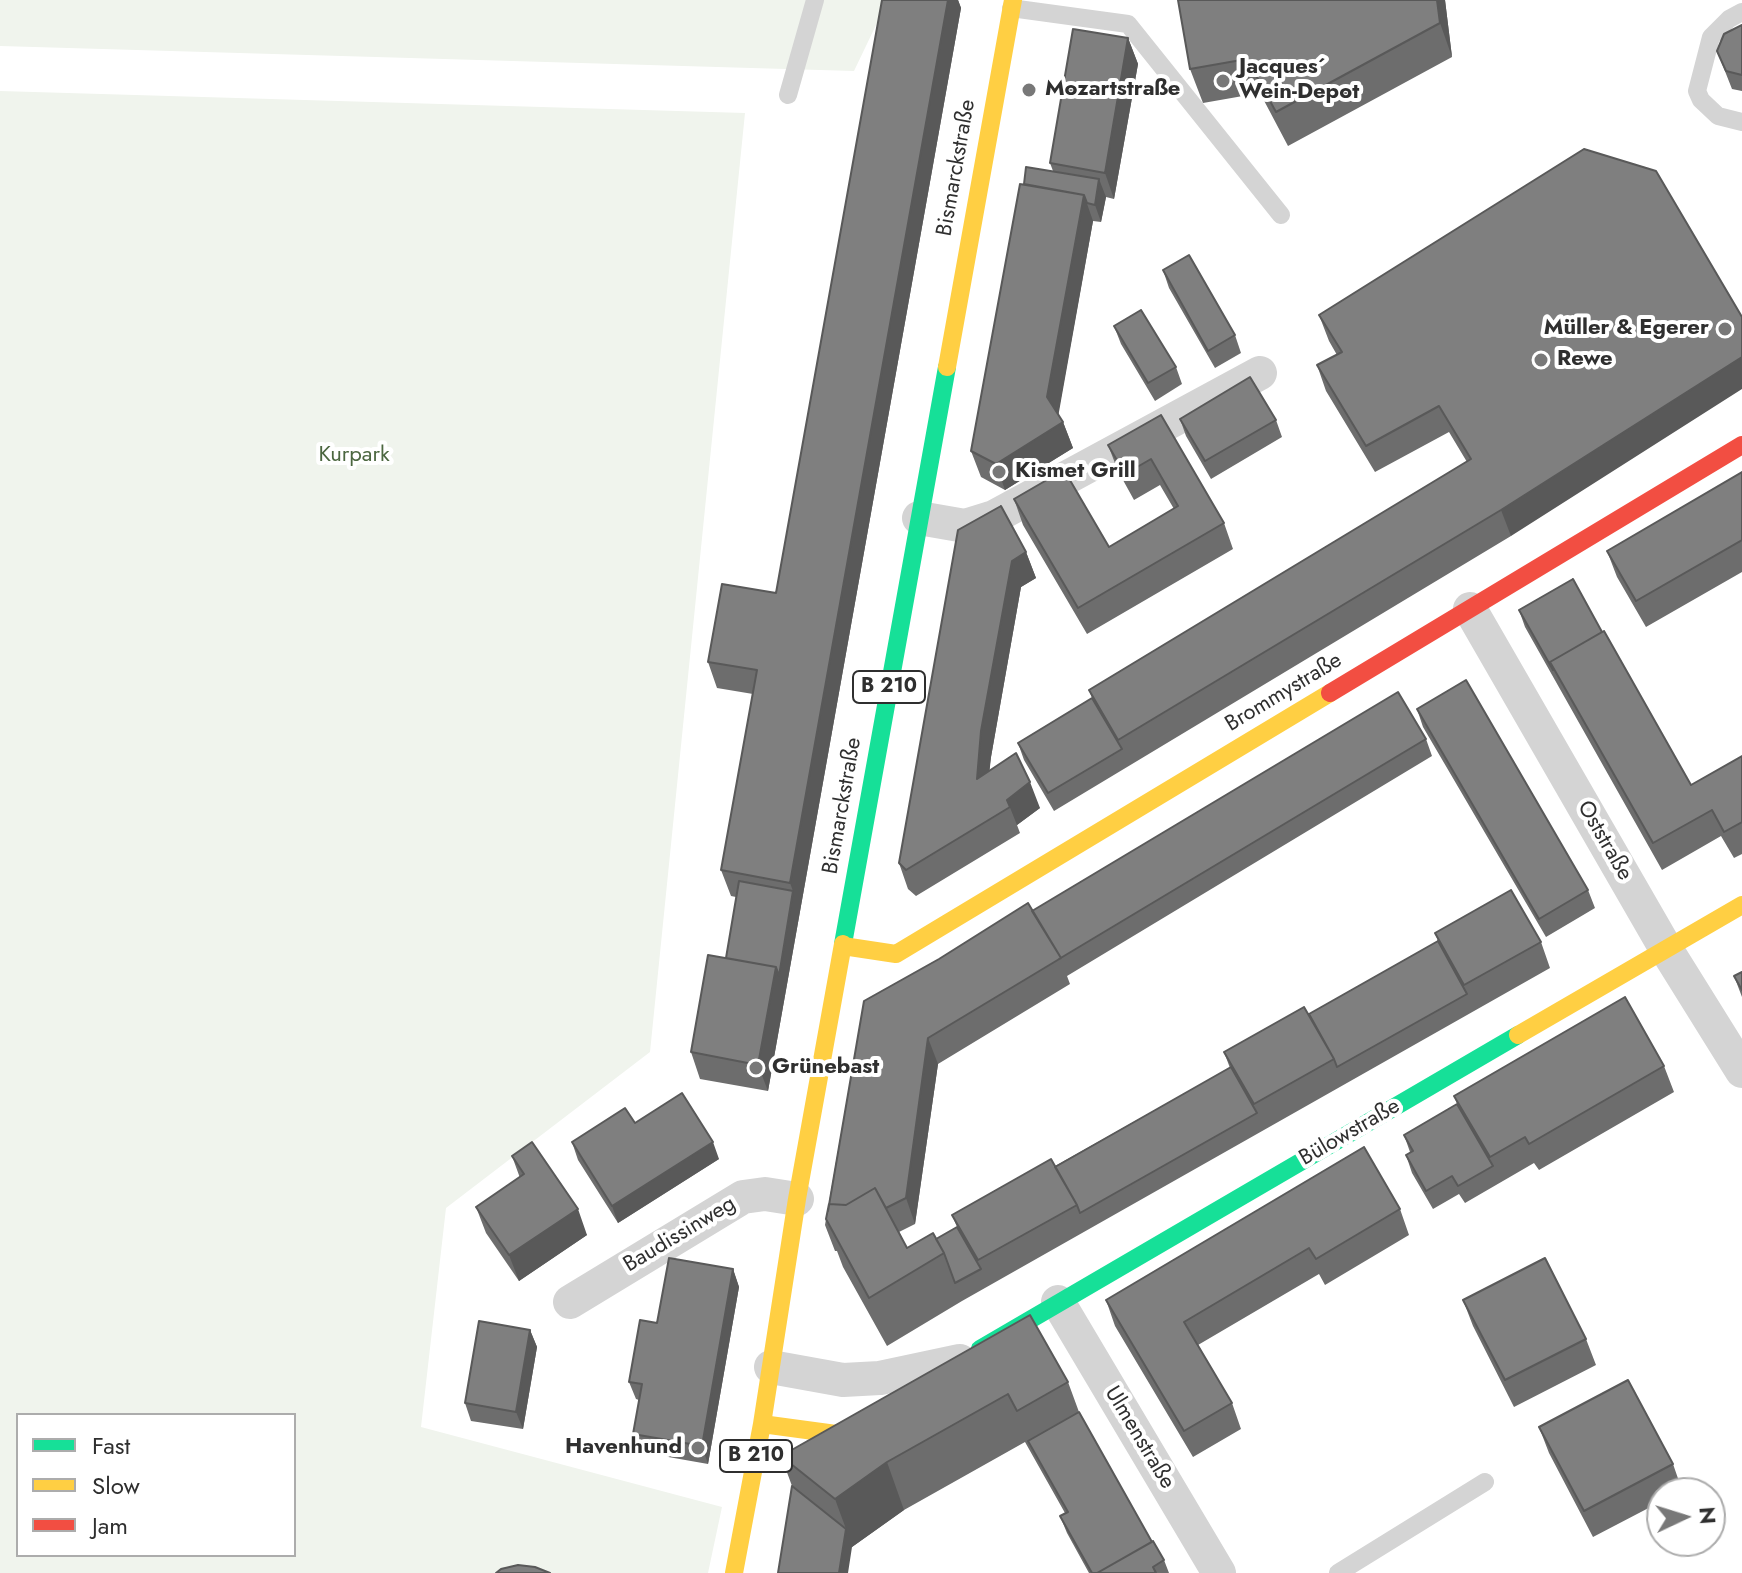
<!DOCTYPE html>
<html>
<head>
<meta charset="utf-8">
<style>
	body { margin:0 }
	#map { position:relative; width:1742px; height:1573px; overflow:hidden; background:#fff; font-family:Jost,sans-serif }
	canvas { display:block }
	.legend { position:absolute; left:16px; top:1413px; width:280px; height:144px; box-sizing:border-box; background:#fff; border:2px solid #acacac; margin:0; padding:10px 14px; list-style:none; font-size:24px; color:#2f2f2f }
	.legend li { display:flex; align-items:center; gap:16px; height:40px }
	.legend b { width:40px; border:2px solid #acacac }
	.north { position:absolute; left:1646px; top:1477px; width:80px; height:80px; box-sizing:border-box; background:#fff; border:2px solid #acacac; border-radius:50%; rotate:86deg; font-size:22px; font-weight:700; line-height:32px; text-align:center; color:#2f2f2f }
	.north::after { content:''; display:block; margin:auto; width:28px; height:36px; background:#787878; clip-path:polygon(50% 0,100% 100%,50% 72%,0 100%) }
</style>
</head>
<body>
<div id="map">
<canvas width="1742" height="1573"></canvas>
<ul class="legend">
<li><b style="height:10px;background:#16e098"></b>Fast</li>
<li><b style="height:10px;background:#ffcf43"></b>Slow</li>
<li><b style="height:10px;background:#f24e42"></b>Jam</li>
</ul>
<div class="north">N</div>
</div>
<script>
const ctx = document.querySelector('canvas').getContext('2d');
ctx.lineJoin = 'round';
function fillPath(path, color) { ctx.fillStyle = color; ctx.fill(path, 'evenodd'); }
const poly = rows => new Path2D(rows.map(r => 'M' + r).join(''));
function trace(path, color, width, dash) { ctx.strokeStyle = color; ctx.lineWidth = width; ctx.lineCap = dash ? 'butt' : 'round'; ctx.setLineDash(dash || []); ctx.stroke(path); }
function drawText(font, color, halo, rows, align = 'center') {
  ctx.font = font + ' Jost,sans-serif'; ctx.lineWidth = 8; ctx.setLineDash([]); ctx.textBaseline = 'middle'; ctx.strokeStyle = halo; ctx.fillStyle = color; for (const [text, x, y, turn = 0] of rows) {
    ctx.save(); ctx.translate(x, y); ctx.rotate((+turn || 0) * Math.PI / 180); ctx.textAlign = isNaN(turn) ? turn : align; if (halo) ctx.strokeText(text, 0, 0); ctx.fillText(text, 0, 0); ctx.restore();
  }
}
fillPath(poly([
	[0,0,888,0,854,71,0,46],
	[0,91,745,113,650,1052,446,1208,421,1427,722,1507,708,1573,0,1573],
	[18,1415,294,1415,294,1555,18,1555]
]), '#f0f4ed');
trace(poly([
	[1011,8,1128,24,1281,215],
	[1742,12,1729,19,1711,37,1697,91,1701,100,1718,116,1742,122],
	[788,95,815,0],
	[1338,1573,1485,1482]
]), '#d4d4d4', 18);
trace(poly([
	[919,518,965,526,994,517,1260,373],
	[1470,609,1666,949,1742,1071],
	[570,1302,743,1197,765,1194,797,1199],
	[1058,1302,1219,1573],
	[771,1367,843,1380,880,1378,960,1361]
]), '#d4d4d4', 34);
trace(poly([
	[843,944,947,367],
	[980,1349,1518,1035]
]), '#16e098', 18);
trace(poly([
	[947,367,1013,0],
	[843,946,896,954,1330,693],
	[1518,1035,1742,905],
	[762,1424,836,1434,862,1430,880,1422],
	[734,1573,762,1424,797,1199,843,944]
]), '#ffcf43', 18);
trace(poly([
	[1330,693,1742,445]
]), '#f24e42', 18);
fillPath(poly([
	[882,0,958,0,961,8,768,1091,700,1079,691,1052,726,958,736,897,731,896,721,870,753,694,717,688,708,662,776,593],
	[1178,0,1445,0,1452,57,1288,146,1260,93,1203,103,1190,69],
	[1742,25,1742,91,1732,89,1717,51],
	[1128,38,1138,64,1114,199,1106,197,1101,222,1093,221,1058,414,1063,422,1073,448,1005,490,981,477,971,451,1024,184,1053,171,1050,163],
	[1584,149,1511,536,1054,811,1024,760,1018,743,1092,698,1089,690,1467,462,1449,432,1375,472,1326,391,1317,365,1337,355,1329,341,1319,315],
	[1163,270,1235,335,1241,353,1215,368,1169,288],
	[1114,326,1176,367,1182,384,1155,401,1121,344],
	[1161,415,1224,523,1233,549,1087,634,1023,525,1014,499,1109,547,1174,509,1160,485,1134,500,1118,471,1108,445],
	[1180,419,1276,420,1282,437,1211,479,1186,436],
	[1742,472,1742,572,1646,627,1617,577,1607,551],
	[1026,552,1036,578,1021,587,991,757,989,771,1040,808,1017,825,1020,833,916,896,908,889,899,863],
	[1519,610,1691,785,1742,756,1742,854,1734,858,1721,836,1662,870,1525,627],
	[1417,709,1588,890,1595,908,1546,937,1423,727],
	[1426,739,1432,756,1067,976,1070,984,938,1064,915,1224,899,1232,907,1248,936,1239,957,1227,952,1215,1055,1166,1230,1068,1224,1052,1309,1014,1438,941,1435,933,1541,942,1550,968,962,1301,887,1346,843,1267,837,1251,835,1251,825,1225,864,1001,1032,911],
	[1742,972,1742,997,1734,976],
	[1664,1066,1674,1092,1539,1170,1534,1163,1465,1203,1459,1194,1433,1209,1412,1173,1406,1155,1410,1152,1404,1135,1457,1104,1454,1096],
	[635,1123,719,1159,618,1223,578,1160,572,1142],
	[512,1156,587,1235,519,1281,486,1233,476,1207,520,1178],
	[1400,1209,1409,1235,1325,1285,1319,1274,1198,1345,1232,1403,1241,1429,1193,1457,1115,1326,1106,1300],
	[733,1269,739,1287,708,1464,640,1452,633,1434,639,1400,636,1399,629,1382,657,1323],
	[1463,1300,1586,1339,1596,1365,1514,1407,1473,1326],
	[1030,1315,1068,1382,1079,1412,1152,1542,1164,1560,1169,1573,1089,1573,1067,1533,1060,1516,1065,1513,1025,1442,904,1510,852,1547,792,1486,781,1456],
	[530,1330,537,1347,523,1429,471,1421,465,1403],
	[1539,1427,1673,1464,1682,1490,1677,1493,1662,1493,1662,1501,1593,1537,1549,1453]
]), '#6d6d6d');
fillPath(poly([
	[948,0,958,0,961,8,768,1091,758,1065,776,967,793,891,790,883],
	[1437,0,1445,0,1452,57,1440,23],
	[1128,38,1138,64,1114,199,1105,173],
	[1099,179,1106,197,1101,222,1095,205],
	[1084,195,1093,221,1057,423,1047,397],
	[1742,357,1742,389,1511,536,1501,510],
	[1063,422,1073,448,1005,490,996,464],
	[1026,552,1036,578,1021,587,991,757,986,805,977,779,981,731,1012,561],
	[1030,782,1040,808,1017,825,1007,800],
	[928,1038,938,1064,915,1224,906,1198],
	[713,1142,719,1159,618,1223,612,1206],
	[578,1209,587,1235,519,1281,509,1255],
	[733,1269,739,1287,708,1464,702,1446],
	[530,1330,537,1347,523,1429,516,1412],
	[887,1462,904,1510,852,1547,848,1573,839,1573,846,1529,835,1499]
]), '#595959');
const building = poly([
	[882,0,948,0,790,883,721,870,757,670,708,662,722,584,776,593,882,0],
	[1178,0,1437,0,1440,23,1276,112,1247,59,1190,69,1178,0],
	[1742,25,1742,75,1726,71,1717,51,1724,34,1742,25],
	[1073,29,1128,38,1105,173,1050,163,1073,29],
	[1584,149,1656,171,1742,317,1742,357,1501,510,1118,740,1089,690,1471,459,1439,406,1366,446,1317,365,1342,352,1319,315,1584,149],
	[1026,167,1099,179,1095,205,1087,203,1084,195,1024,184,1026,167],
	[1020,184,1084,195,1047,397,1063,422,996,464,971,451,1020,184],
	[1189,255,1235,335,1208,351,1163,270,1189,255],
	[1141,310,1176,367,1148,383,1114,326,1141,310],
	[1250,377,1276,420,1205,461,1180,419,1250,377],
	[1161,415,1224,523,1078,608,1014,499,1064,470,1109,547,1178,506,1151,459,1125,474,1108,445,1161,415],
	[1742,472,1742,540,1636,601,1607,551,1742,472],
	[1001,506,1026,552,1012,561,981,731,977,779,1016,753,1030,782,1007,800,1010,807,906,870,899,863,958,530,1001,506],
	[1573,579,1602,632,1550,662,1553,670,1519,610,1573,579],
	[1604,631,1691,785,1742,756,1742,822,1724,832,1712,810,1653,843,1550,662,1604,631],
	[1466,680,1588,890,1539,919,1417,709,1466,680],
	[1398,692,1426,739,1059,959,1061,958,1032,911,1398,692],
	[1092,698,1122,749,1048,793,1018,743,1092,698],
	[739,881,793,891,779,976,776,967,726,958,739,881],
	[1511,890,1541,942,1464,985,1435,933,1511,890],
	[1028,903,1061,958,928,1038,906,1198,886,1208,875,1188,846,1205,829,1204,828,1211,864,1001,939,959,1028,903],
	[1438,941,1467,994,1337,1067,1334,1059,1309,1014,1438,941],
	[708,955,776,967,758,1065,691,1052,708,955],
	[1742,972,1742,990,1734,976,1742,972],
	[1625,997,1664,1066,1529,1144,1525,1137,1490,1157,1454,1096,1625,997],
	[1304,1007,1334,1059,1254,1104,1224,1052,1304,1007],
	[1231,1067,1257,1113,1080,1213,1077,1205,1055,1167,1231,1067],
	[682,1093,713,1142,612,1206,572,1142,625,1108,635,1123,682,1093],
	[1457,1104,1493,1166,1458,1186,1452,1176,1426,1191,1406,1155,1413,1151,1404,1135,1457,1104],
	[532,1142,578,1209,509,1255,476,1207,524,1174,512,1156,532,1142],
	[1364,1147,1400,1209,1316,1259,1309,1248,1184,1322,1232,1403,1184,1431,1106,1300,1364,1147],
	[1051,1159,1077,1205,978,1260,952,1215,1051,1159],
	[875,1188,907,1248,933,1233,944,1253,869,1298,826,1219,829,1204,846,1205,875,1188],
	[957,1227,981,1269,955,1283,944,1253,936,1239,957,1227],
	[669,1258,733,1269,702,1446,633,1434,642,1384,629,1382,640,1320,657,1323,669,1258],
	[1545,1258,1586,1339,1505,1380,1463,1300,1545,1258],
	[1030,1315,1068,1382,1017,1411,1008,1394,887,1462,835,1499,781,1456,1030,1315],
	[479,1321,530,1330,516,1412,465,1403,479,1321],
	[1628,1380,1673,1464,1584,1511,1539,1427,1628,1380],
	[1079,1412,1152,1542,1097,1573,1092,1573,1060,1516,1068,1512,1028,1441,1079,1412],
	[792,1486,846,1529,839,1573,778,1573,792,1486],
	[1153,1541,1164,1560,1153,1567,1156,1573,1097,1573,1153,1541],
	[518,1565,535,1567,550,1573,496,1573,501,1569,518,1565]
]);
fillPath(building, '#7f7f7f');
trace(building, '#595959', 2);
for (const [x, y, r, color] of [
	[1223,81,8,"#787878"],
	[1029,90,8,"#787878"],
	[1725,329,8,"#787878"],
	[1541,360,8,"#787878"],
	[999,472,8,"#787878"],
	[756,1068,8,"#787878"],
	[698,1448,8,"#787878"]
]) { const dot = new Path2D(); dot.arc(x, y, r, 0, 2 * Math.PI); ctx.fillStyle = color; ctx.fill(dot); trace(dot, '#fff', 3); }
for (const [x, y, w] of [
	[889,687,72],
	[756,1456,72]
]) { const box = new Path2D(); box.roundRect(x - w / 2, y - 16, w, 32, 6); ctx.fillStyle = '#fff'; ctx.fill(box); trace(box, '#2f2f2f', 2); }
drawText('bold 20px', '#2f2f2f', null, [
	["B 210",889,687],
	["B 210",756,1456]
]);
drawText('bold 22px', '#2f2f2f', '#fff', [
	["Jacques´",1239,68],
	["Wein-Depot",1239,93],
	["Mozartstraße",1045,90],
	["Müller & Egerer",1709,329,"right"],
	["Rewe",1557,360],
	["Kismet Grill",1015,472],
	["Grünebast",772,1068],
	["Havenhund",682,1448,"right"]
], 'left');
drawText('22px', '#2f2f2f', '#fff', [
	["Bismarckstraße",957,168,-80],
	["Brommystraße",1284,693,-31],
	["Bismarckstraße",843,806,-80],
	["Oststraße",1604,841,60],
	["Bülowstraße",1350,1133,-30],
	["Baudissinweg",680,1235,-31],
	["Ulmenstraße",1139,1438,59]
]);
drawText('22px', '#4c6740', '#fff', [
	["Kurpark",354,456]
]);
</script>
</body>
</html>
